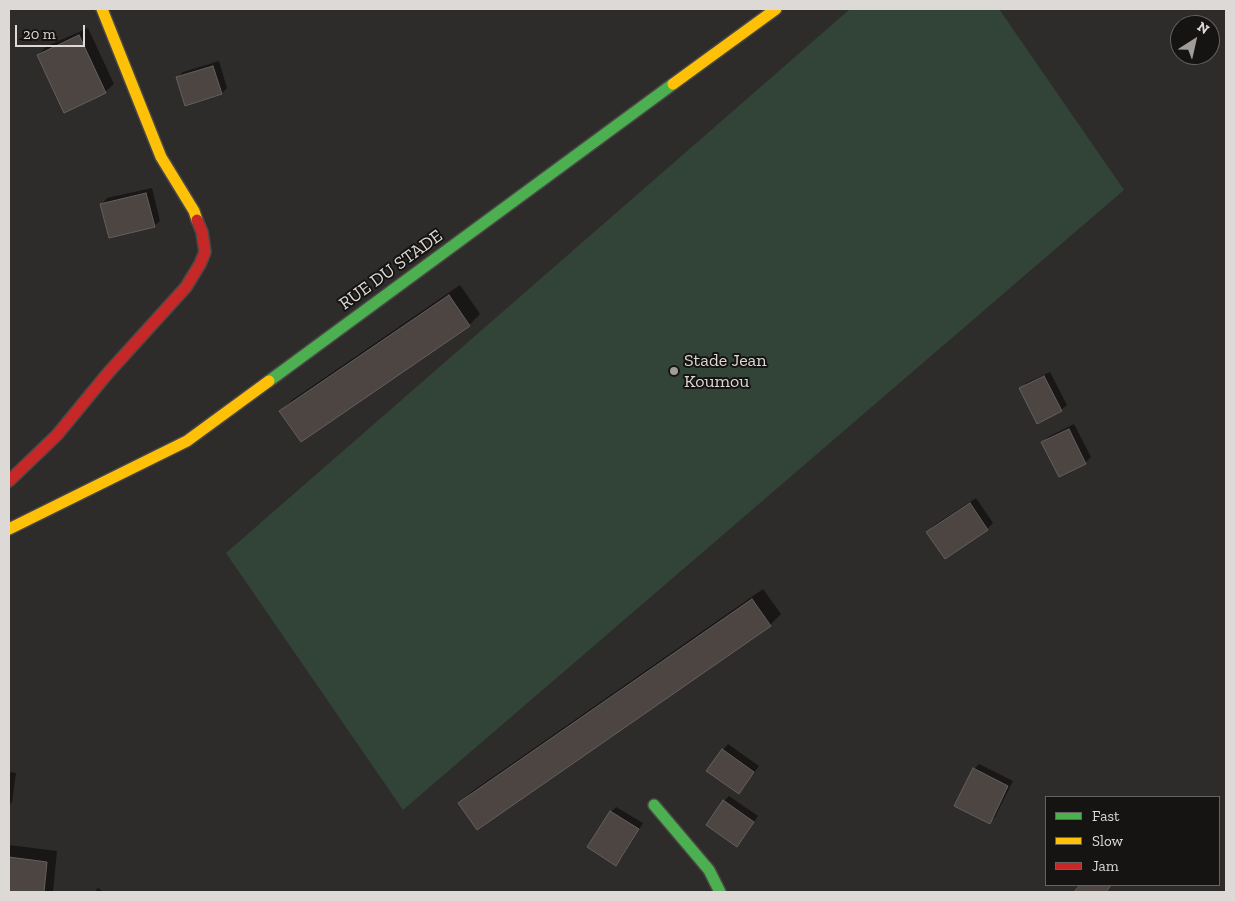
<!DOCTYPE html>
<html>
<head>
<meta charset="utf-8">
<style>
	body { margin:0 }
	#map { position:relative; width:1235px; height:901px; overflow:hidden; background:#2e2c2a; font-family:"Zilla Slab",serif }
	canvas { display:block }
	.frame { position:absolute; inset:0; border:10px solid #ddd9d7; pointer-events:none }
	.legend { position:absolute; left:1045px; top:796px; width:175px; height:90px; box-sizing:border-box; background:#161412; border:1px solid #666361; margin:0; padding:6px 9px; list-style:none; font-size:15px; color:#ddd9d7 }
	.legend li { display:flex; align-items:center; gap:10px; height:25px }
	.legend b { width:25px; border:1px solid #666361 }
	.north { position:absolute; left:1170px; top:15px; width:50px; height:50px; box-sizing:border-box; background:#161412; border:1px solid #666361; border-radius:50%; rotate:35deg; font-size:14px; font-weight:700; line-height:20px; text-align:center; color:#ddd9d7 }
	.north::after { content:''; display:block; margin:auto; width:18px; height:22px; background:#a09c9a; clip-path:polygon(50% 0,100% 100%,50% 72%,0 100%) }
	.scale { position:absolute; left:15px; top:25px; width:70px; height:22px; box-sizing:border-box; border:2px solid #ddd9d7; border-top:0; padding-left:6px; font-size:15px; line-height:18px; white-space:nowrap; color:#ddd9d7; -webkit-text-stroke:4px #161412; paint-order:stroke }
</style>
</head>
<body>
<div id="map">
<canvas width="1235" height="901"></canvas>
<div class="frame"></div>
<ul class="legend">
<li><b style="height:6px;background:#4caf50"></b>Fast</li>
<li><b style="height:6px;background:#ffc107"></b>Slow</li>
<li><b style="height:6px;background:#c62828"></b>Jam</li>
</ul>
<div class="north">N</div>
<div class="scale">20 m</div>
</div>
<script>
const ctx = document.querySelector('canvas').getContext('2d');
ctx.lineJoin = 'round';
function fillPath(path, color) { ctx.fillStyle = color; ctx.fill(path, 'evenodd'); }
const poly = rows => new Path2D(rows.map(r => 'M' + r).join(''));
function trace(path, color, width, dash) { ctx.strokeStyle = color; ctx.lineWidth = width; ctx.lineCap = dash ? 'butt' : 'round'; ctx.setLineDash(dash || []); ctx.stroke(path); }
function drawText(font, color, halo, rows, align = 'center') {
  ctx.font = font + ' "Zilla Slab",serif'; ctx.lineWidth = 4; ctx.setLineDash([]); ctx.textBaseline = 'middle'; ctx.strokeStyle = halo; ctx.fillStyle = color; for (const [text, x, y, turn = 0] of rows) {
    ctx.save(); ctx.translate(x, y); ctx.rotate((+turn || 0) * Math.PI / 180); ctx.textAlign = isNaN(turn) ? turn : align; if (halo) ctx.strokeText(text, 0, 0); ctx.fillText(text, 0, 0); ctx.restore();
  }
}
fillPath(poly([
	[850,9,999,9,1124,190,403,810,226,553]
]), '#314437');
fillPath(poly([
	[88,28,114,84,105,92,38,55,47,46],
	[219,61,227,88,222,93,186,104,177,78,183,72],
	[152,188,160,221,154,226,102,204,107,198],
	[460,285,480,314,469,325,301,440,281,411,292,400],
	[1050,372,1067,405,1061,410,1021,389,1026,383],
	[1074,424,1091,457,1085,463,1043,442,1048,437],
	[976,498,993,523,987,529,945,557,928,532,933,526],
	[763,589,781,614,770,625,460,803,471,792],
	[728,744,759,766,739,792,723,750],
	[979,764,1013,781,995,817,989,822,974,769],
	[9,772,16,773,12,802,9,805],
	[729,796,758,816,742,840,724,801],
	[616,807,643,823,622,858,616,864,611,812],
	[9,845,57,851,53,892,9,892],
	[1081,885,1111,885,1106,892,1076,892],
	[98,888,104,892,94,892]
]), '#0007');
const building = poly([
	[79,35,106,93,64,113,37,55,79,35],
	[213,66,222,94,185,106,176,77,213,66],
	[146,193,155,227,109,238,100,204,146,193],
	[449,295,470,326,301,442,279,411,449,295],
	[1044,376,1062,411,1037,424,1019,388,1044,376],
	[1069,429,1086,464,1059,477,1041,442,1069,429],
	[970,503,988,530,945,559,926,532,970,503],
	[752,599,771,626,477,830,458,803,752,599],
	[722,749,754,772,739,794,706,771,722,749],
	[973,768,1008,786,990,824,954,806,973,768],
	[723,800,754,822,737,847,706,825,723,800],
	[610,811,639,829,616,866,587,847,610,811],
	[9,857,47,862,44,892,9,892,9,857],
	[1080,885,1111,885,1106,892,1074,892,1080,885]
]);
fillPath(building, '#4d4542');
trace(building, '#63605f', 1);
const fast = poly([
	[269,381,673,84],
	[654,805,709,870,720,892]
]);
const slow = poly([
	[102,9,161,157,194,211,197,220],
	[673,84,776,9],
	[9,529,187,441,269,381]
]);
const jam = poly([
	[9,481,57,435,108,373,186,287,200,264,205,252,202,232,197,220]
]);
trace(fast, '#4a4846', 14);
trace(slow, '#4a4846', 14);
trace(jam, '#4a4846', 14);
trace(fast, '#4caf50', 11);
trace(slow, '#ffc107', 11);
trace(jam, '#c62828', 11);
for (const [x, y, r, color] of [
	[674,371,5,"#a09c9a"]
]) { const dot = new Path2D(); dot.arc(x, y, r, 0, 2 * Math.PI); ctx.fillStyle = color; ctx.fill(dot); trace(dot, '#161412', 2); }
drawText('18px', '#ddd9d7', '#161412', [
	["RUE DU STADE",391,270,-36]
]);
drawText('18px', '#ddd9d7', '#161412', [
	["Stade Jean",684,361],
	["Koumou",684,382]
], 'left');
</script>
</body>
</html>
